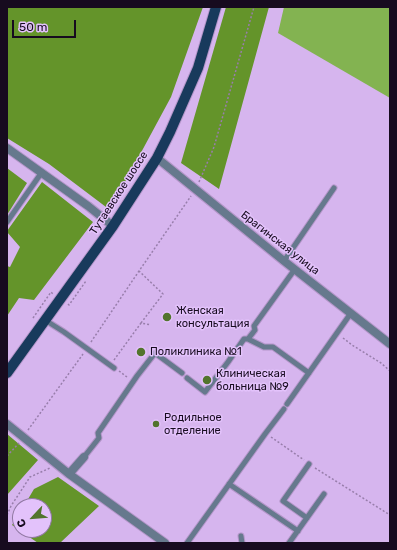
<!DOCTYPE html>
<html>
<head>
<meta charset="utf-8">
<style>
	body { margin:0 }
	#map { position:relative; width:397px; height:550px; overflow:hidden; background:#d6b5ee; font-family:Rubik,sans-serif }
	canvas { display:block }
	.frame { position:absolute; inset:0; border:8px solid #170b1f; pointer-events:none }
	.north { position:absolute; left:12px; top:498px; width:40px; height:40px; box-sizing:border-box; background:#e3c2fb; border:1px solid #9179a3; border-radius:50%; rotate:244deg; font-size:11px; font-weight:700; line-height:16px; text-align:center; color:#170b1f }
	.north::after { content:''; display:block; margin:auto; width:14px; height:18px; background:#52742d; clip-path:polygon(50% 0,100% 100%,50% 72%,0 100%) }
	.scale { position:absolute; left:12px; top:20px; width:64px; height:18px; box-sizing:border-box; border:2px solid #170b1f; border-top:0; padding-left:5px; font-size:12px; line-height:14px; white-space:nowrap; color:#170b1f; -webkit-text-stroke:3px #e3c2fb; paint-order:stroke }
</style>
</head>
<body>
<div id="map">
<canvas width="397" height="550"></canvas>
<div class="frame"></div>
<div class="north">С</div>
<div class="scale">50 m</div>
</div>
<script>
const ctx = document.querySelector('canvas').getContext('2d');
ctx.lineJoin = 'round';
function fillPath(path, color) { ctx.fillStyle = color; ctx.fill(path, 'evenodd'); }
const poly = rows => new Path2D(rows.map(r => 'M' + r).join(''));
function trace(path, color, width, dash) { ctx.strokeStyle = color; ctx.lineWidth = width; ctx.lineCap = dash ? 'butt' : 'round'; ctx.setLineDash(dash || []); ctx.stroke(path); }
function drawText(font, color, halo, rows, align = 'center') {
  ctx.font = font + ' Rubik,sans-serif'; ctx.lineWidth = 3; ctx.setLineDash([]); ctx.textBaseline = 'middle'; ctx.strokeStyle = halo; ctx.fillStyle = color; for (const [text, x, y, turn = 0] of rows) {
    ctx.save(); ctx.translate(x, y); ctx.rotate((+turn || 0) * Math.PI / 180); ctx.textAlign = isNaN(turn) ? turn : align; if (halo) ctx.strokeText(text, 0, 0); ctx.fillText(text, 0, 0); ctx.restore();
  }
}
fillPath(poly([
	[284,7,390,7,390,98,278,33]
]), '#83b351');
fillPath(poly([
	[7,7,203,7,171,97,110,210,49,164,7,138],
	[226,7,269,7,219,189,181,163],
	[7,168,27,183,7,215],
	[42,182,93,222,34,300,19,298,7,316,7,266,10,267,20,247,7,232,7,231],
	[7,434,38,460,7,495],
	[58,477,99,506,60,543,38,543,12,525,20,512,20,530,44,530,44,506,24,506,34,489]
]), '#64942a');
const lane = poly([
	[7,222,42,172],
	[284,261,334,188],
	[45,320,64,332,114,368],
	[248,339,264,347,273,347,309,373],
	[187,378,205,392,228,362,244,339,248,339,255,330,254,326,295,269],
	[287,404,351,313],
	[84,457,99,438,98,433,137,376,155,353,182,373],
	[229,484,298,531],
	[307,518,283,501,309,464],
	[241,536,242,543],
	[187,543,265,434,284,409],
	[289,543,324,494]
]);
const street = poly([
	[7,148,88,206,113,226],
	[157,158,284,261,390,344],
	[7,424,69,474,165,543],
	[69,474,84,457]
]);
const primary = poly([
	[7,373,113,226,157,158,170,132,198,68,216,7]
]);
trace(lane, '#b496c9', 7);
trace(street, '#b496c9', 10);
trace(primary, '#b496c9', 12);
trace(poly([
	[199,182,214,147,254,7],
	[68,304,69,305,86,281],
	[33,318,51,292,53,294],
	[141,323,163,294,139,271,191,196],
	[343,338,352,345,381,363,390,371],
	[91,342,139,271],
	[114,360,141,323,151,325],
	[119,371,127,377],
	[28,430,83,354],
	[271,437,304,460],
	[7,456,19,443],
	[315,468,390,515],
	[7,515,11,506,30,477,50,468]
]), '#987eab', 1.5, [2, 2]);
trace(lane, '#66798d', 5);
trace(street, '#66798d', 8);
trace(primary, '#183a5c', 10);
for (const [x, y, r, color] of [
	[167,317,5,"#52742d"],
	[141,352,5,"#52742d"],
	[207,380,5,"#52742d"],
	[156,424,4,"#52742d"]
]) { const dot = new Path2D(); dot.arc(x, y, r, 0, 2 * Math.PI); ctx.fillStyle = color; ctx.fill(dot); trace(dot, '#e3c2fb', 1.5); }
drawText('11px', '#170b1f', '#e3c2fb', [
	["Тутаевское шоссе",119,193,-57],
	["Брагинская улица",280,243,38]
]);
drawText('11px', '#170b1f', '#e3c2fb', [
	["Женская",176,311],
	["консультация",176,324],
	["Поликлиника №1",150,352],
	["Клиническая",216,374],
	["больница №9",216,387],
	["Родильное",164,418],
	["отделение",164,431]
], 'left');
</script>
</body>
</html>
